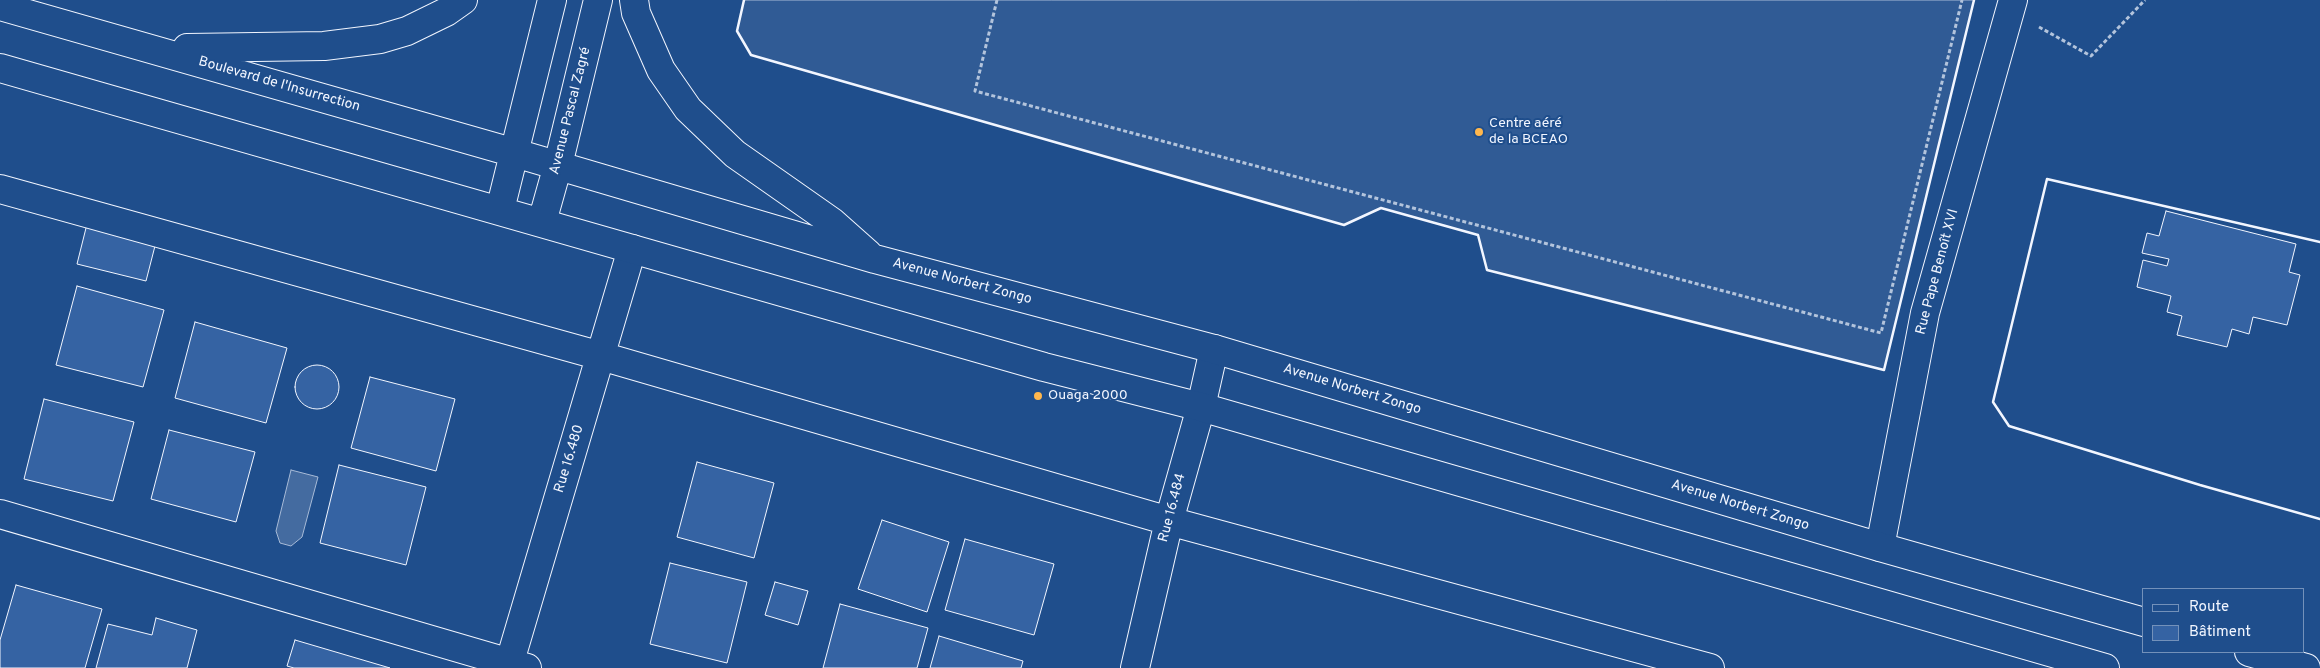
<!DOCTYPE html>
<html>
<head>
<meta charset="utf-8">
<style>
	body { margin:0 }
	#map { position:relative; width:2320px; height:668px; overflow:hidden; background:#1f4e8c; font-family:Overpass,sans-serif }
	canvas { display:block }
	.legend { position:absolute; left:2142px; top:588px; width:162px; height:65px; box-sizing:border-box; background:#1f4e8c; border:1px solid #7391ba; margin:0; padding:6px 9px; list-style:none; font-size:15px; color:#f2f6ff }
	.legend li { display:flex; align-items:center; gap:10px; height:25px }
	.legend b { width:25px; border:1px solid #7391ba }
</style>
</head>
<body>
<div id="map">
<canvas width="2320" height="668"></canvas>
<ul class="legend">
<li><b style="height:6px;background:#1f4e8c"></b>Route</li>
<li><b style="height:14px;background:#3563a3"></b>Bâtiment</li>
</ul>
</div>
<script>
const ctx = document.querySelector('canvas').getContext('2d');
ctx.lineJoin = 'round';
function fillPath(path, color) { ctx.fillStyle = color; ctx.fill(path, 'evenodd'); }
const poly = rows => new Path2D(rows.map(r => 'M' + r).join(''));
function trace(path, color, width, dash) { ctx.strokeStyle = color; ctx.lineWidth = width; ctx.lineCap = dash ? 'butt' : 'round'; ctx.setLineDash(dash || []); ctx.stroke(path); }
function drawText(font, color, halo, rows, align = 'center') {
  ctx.font = font + ' Overpass,sans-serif'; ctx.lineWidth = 4; ctx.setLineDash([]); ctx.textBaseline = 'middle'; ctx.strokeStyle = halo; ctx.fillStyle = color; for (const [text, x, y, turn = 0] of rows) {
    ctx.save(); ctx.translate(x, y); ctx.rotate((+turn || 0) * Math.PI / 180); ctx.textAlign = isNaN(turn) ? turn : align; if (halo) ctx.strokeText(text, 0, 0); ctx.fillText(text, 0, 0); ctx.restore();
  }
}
const built = poly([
	[744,0,1974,0,1884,370,1487,270,1478,235,1381,208,1344,225,751,55,737,31,744,0]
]);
fillPath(built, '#305b95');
trace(built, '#a8bbd7', 1);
const water = poly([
	[291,470,318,477,302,537,291,546,280,543,276,531,291,470]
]);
fillPath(water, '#446ba0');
trace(water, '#a8bbd7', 1);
const building = poly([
	[2166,211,2296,244,2289,272,2300,275,2287,325,2253,317,2249,334,2232,329,2227,347,2177,335,2182,316,2167,312,2171,296,2137,287,2143,260,2167,266,2169,259,2142,253,2147,233,2159,236,2166,211],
	[87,224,156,242,146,281,77,264,87,224],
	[77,286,164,310,143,387,56,365,77,286],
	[195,322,287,348,266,423,175,398,195,322],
	'295 387a22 22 0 1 1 44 0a22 22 0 1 1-44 0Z',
	[370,377,455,399,436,471,351,448,370,377],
	[44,399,134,422,113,501,24,479,44,399],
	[169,430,255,452,236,522,151,499,169,430],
	[697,462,774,483,754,558,677,537,697,462],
	[339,465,426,487,406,565,320,543,339,465],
	[882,520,949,542,927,612,858,589,882,520],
	[965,539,1054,564,1034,635,945,610,965,539],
	[670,563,747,582,727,663,650,644,670,563],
	[775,582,808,591,798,625,765,615,775,582],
	[16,585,102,609,85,668,0,668,0,640,16,585],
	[840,604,928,628,917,668,823,668,840,604],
	[156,618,197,630,187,668,96,668,108,624,152,635,156,618],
	[939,636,1023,661,1021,668,930,668,939,636],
	[295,640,390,668,294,668,287,666,295,640]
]);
fillPath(building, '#3563a3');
trace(building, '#f2f6ff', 1);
const minor = poly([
	[0,189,601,356,1169,521,1710,668],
	[0,514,527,668],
	[1880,547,1925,313,2013,0],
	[508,668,632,249],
	[1135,668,1169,521,1201,407,1214,349]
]);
const major = poly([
	[634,0,636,13,661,70,688,109,735,154,832,222,868,254],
	[0,6,515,153,875,259,1214,349,1880,547,2144,622],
	[187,48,324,46,380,39,407,31,446,12,463,0],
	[0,68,1044,367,1201,407,2105,668],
	[500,210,552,0],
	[542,222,558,165,598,0],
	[2249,652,2306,668]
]);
trace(minor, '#f2f6ff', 30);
trace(major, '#f2f6ff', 30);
trace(poly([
	[997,0,975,91,1881,333,1962,0],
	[2039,27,2091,56,2145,0]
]), '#b3c4dc', 3, [4, 2.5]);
trace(minor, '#1f4e8c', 28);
trace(major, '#1f4e8c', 28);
trace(poly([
	[744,0,737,31,751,55,1344,225,1381,208,1478,235,1487,270,1884,370,1974,0],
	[2320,242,2047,179,1993,402,2009,426,2200,485,2320,519]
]), '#f2f6ff', 2.5);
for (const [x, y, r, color] of [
	[1479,132,5,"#ffb74d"],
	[1038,396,5,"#ffb74d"]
]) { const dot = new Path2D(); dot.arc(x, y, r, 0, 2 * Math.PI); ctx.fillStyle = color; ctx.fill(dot); trace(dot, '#1f4e8c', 2); }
drawText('14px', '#f2f6ff', '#1f4e8c', [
	["Boulevard de l'Insurrection",279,85,16],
	["Avenue Pascal Zagré",571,111,-76],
	["Rue Pape Benoît XVI",1938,272,-75],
	["Avenue Norbert Zongo",962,282,15],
	["Avenue Norbert Zongo",1352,390,17],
	["Rue 16.480",570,459,-73],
	["Avenue Norbert Zongo",1740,506,17],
	["Rue 16.484",1173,508,-75]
]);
drawText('14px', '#f2f6ff', '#1f4e8c', [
	["Centre aéré",1489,124],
	["de la BCEAO",1489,140],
	["Ouaga 2000",1048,396]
], 'left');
</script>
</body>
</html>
